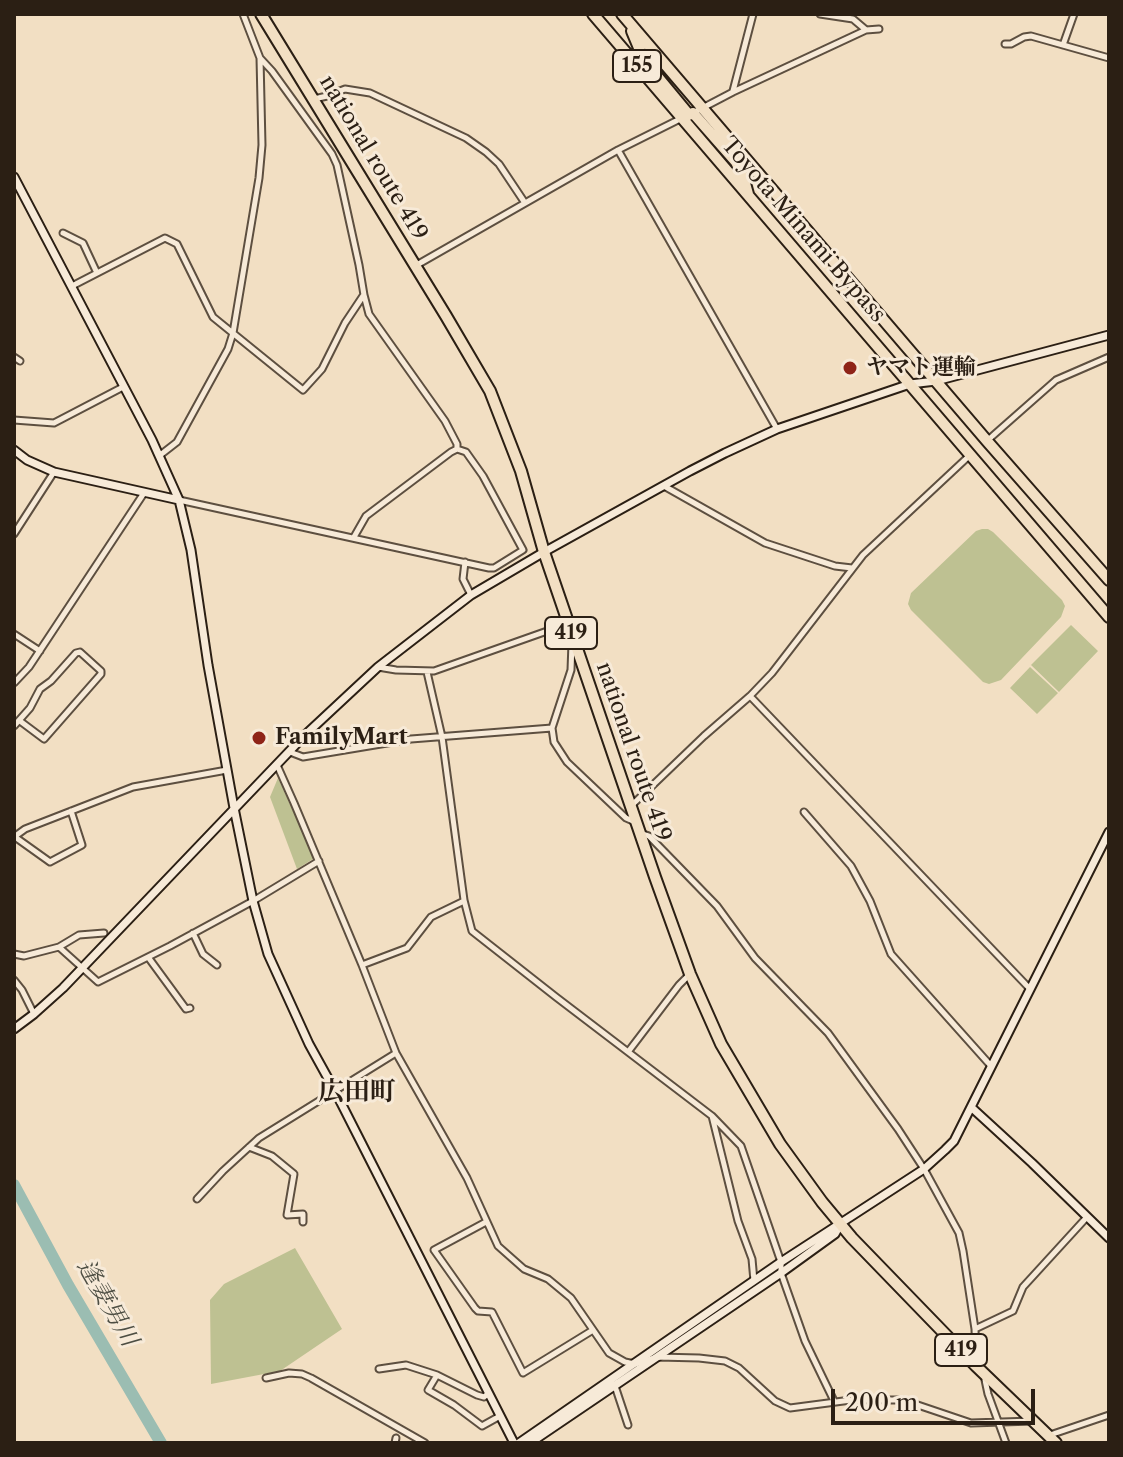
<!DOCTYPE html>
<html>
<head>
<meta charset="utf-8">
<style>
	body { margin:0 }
	#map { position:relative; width:1123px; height:1457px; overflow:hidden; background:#f2dfc3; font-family:"Libre Caslon Text",serif }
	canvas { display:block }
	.frame { position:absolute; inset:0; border:16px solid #2b1f14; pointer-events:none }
	.scale { position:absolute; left:831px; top:1389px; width:204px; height:36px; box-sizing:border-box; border:4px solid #2b1f14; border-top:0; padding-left:10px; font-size:24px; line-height:28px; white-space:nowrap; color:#2b1f14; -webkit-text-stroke:6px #f7ead8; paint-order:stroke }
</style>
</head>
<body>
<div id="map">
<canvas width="1123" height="1457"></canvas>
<div class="frame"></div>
<div class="scale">200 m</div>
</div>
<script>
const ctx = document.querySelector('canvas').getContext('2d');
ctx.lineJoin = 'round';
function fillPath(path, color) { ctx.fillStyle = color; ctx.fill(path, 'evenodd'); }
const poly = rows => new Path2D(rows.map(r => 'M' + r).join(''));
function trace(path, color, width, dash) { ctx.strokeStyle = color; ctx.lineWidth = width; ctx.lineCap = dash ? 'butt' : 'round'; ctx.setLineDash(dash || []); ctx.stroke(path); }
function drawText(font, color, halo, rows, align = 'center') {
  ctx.font = font + ' "Libre Caslon Text","Noto Serif JP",serif'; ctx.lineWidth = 6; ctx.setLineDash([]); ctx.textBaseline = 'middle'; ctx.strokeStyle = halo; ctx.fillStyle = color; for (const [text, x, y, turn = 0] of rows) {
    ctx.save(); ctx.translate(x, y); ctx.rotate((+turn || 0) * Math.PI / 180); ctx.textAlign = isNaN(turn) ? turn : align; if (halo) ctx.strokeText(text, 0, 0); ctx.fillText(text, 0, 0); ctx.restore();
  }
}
fillPath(poly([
	[982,529,988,529,993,532,1062,600,1065,606,1061,617,1001,680,989,684,983,682,911,610,908,604,911,593,976,531],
	[1071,625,1098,651,1059,692,1031,665],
	[1030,667,1058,693,1037,714,1010,688],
	[278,778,314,857,313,859,297,869,270,797],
	[295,1248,342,1329,280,1371,211,1384,210,1300,224,1284]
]), '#bec192');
trace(poly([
	[14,1185,68,1285,161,1443]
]), '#9bbdb2', 12);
const street = poly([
	[820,14,853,19,866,30],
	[1005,44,1011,44,1024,37,1031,36,1109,58],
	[1063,45,1074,14],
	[733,91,753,14],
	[314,99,327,96,345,89,370,93,466,138,486,152,499,164,525,203],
	[691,114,733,92,866,30,879,29],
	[618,150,777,429],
	[63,233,83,243,97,273],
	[415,266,618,150,682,118],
	[72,286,165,238,177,244,213,317,303,390,322,369,345,323,363,296],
	[14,357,20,361],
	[14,420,54,423,123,387],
	[988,440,1056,380,1109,357],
	[159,456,177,442,228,349,233,333,259,178,262,145,260,58,243,14],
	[969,456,863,555,772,673,750,696,1030,989],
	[664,486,765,543,835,566,852,568],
	[179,500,489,568,494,568,523,550,483,476,466,452,457,449,457,444,445,421,369,314,364,295,359,265,337,165,332,154,272,71,260,58],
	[14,534,54,472],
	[354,537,366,516,451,452,457,449],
	[465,562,463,579,471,595],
	[14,634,40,651],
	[572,643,571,670,552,728,554,742,567,762,626,818,635,822],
	[378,667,396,670,434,671,567,624],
	[427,672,442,737,464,900,472,931,556,997,712,1116,738,1221,752,1259,754,1281],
	[14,683,29,667,144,493],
	[14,726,30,708,40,689,51,681,76,653,80,652,101,671,101,674,44,739,20,721],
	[290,752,303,757,411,739,552,728],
	[277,765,294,803,362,965,396,1053,467,1178,498,1246,524,1269,548,1279,571,1298,609,1353,625,1362,635,1364,658,1357,699,1358,725,1361,739,1368,775,1401,790,1408,851,1400,903,1400,971,1423,1033,1421],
	[631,806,704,736,750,696],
	[804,812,851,866,870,901,891,954,991,1066],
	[640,833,649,836,717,906,755,958,828,1033,898,1129,924,1169,959,1233,963,1251,975,1329,976,1362],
	[14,837,25,829,133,787,227,770],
	[15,837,50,862,82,845,71,811],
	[193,933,203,954,217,965],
	[59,947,79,935,104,933],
	[14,954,24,956,59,947,98,982,170,946,253,901,319,861],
	[148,957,186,1009,190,1008],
	[362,965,407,948,431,917,464,901],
	[14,980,22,990,34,1014],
	[628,1052,679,985,690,974],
	[712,1116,741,1146,781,1262,781,1273,805,1341,834,1401],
	[249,1147,272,1156,294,1174,287,1215,303,1214,303,1222],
	[197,1199,223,1171,259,1138,396,1053],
	[486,1222,434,1250,475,1308,478,1311,492,1312,523,1373,593,1330],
	[975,1329,1013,1311,1023,1287,1087,1217],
	[379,1369,406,1365,437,1375,477,1395,484,1397,489,1393],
	[437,1375,428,1390,454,1405,482,1426,500,1416],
	[986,1377,985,1380,988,1394,1006,1443],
	[266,1378,289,1373,302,1374,311,1378,425,1443],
	[615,1386,628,1425],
	[1050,1435,1109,1415],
	[395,1443,396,1438]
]);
const secondary = poly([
	[14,177,152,440,179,500,191,550,208,665,234,808,253,901,268,954,309,1044,335,1091,514,1443],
	[14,450,27,460,54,472,179,500],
	[14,1029,34,1014,63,988,304,736,378,667,471,595,544,552,690,471,725,453,777,429,910,384,936,381,1109,335],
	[971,1107,1032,1163,1109,1238],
	[519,1443,781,1262,924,1169,945,1150,954,1141,971,1107,1109,832],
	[530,1443,781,1273,835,1234,840,1225]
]);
const highway = poly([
	[261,14,446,316,490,391,521,471,544,552,655,877,690,974,721,1044,780,1144,822,1202,852,1238,976,1366,1056,1443],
	[593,14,1109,617],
	[622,14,987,441,1109,580],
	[632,31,642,55,651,69,689,115],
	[693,113,736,162,743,176,748,194]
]);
trace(street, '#5d4f40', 9);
trace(secondary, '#2b1f14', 11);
trace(highway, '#2b1f14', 14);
trace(street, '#f7ead8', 5);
trace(secondary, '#f7ead8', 7);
trace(highway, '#f2dfc3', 10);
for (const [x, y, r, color] of [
	[850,368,8,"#8f2418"],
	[259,738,8,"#8f2418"]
]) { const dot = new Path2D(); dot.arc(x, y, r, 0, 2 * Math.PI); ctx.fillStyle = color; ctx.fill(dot); trace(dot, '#f7ead8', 3); }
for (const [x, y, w] of [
	[637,66,48],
	[571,633,52],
	[961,1350,52]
]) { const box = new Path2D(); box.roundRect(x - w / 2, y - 16, w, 32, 6); ctx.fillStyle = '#f7ead8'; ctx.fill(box); trace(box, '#2b1f14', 2); }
drawText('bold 20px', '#2b1f14', null, [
	["155",637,66],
	["419",571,633],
	["419",961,1350]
]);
drawText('22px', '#2b1f14', '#f7ead8', [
	["national route 419",373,158,59],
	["Toyota Minami Bypass",803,230,49],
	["national route 419",633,752,71]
]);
drawText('bold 22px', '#2b1f14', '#f7ead8', [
	["ヤマト運輸",866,368],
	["FamilyMart",275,738]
], 'left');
drawText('italic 24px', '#4d4e43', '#f7ead8', [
	["逢妻男川",107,1303,60]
]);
drawText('bold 26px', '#2b1f14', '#f7ead8', [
	["広田町",357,1092]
]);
</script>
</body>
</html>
